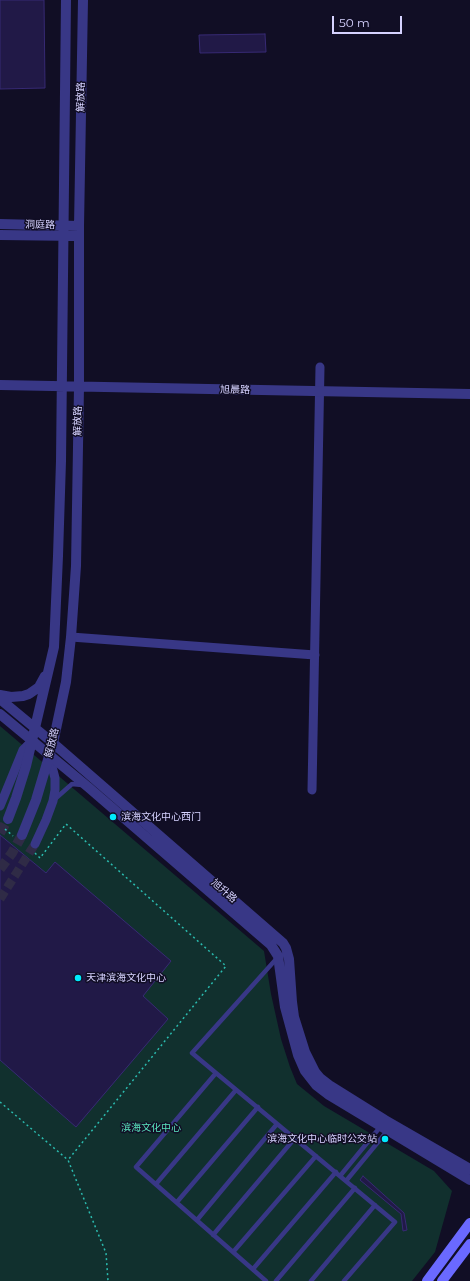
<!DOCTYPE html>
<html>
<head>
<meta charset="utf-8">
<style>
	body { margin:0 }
	#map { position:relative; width:470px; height:1281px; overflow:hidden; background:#110e25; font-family:Montserrat,sans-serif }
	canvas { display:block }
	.scale { position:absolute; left:332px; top:16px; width:70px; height:18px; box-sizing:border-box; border:2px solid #d6d2ff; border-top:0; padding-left:5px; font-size:12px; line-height:14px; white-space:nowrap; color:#d6d2ff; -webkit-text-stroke:3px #110e25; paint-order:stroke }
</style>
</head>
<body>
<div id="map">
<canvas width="470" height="1281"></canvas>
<div class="scale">50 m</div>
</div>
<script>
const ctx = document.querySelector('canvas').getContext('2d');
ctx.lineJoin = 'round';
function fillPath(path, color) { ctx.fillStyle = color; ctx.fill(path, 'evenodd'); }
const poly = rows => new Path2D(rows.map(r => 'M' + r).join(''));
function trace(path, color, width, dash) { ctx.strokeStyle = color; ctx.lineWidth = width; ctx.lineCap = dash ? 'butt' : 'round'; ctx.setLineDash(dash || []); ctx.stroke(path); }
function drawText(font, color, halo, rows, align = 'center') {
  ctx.font = font + ' Montserrat,"Noto Sans SC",sans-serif'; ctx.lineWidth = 3; ctx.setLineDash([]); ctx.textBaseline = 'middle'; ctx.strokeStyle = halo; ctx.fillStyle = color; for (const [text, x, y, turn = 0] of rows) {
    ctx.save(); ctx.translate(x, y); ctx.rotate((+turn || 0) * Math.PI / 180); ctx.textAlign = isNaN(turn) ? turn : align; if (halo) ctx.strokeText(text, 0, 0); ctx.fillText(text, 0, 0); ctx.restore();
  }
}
fillPath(poly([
	[0,726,264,951,271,994,281,1039,290,1067,297,1084,324,1106,434,1171,452,1191,435,1252,412,1281,0,1281]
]), '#11302e');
const building = poly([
	[0,0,44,0,45,88,0,89,0,0],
	[265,34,266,52,200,53,199,35,265,34],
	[0,835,46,873,55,862,171,961,143,996,168,1019,76,1127,0,1060,0,835],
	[363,1176,404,1213,407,1230,403,1231,401,1214,360,1180,363,1176]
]);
fillPath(building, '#211947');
trace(building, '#372a74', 1);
trace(poly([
	[0,899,35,844]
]), '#2f2b46', 9, [9, 4.5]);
trace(poly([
	[0,833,8,819],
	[0,869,12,853,22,835]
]), '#2f2b46', 10, [10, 5]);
trace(poly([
	[5,829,13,836],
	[35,853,40,858,66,824,226,966,68,1160],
	[0,1102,68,1160,106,1253,108,1281]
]), '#2bbbaf', 1.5, [2, 3]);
trace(poly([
	[55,799,72,784,82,785],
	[278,957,192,1053,395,1222,344,1281],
	[216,1073,136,1167,266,1281],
	[340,1176,381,1126],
	[346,1181,388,1130],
	[156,1184,236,1090],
	[177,1202,258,1107],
	[197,1220,277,1124],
	[213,1235,295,1138],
	[234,1251,316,1156],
	[253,1269,336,1172],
	[276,1281,355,1188],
	[311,1281,375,1205]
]), '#383786', 4.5);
trace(poly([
	[71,637,315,655],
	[312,790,320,367],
	[0,806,23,750,32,741],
	[35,844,46,820,53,801,55,790,55,778,49,755]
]), '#383786', 9);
trace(poly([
	[0,224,79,226],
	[0,235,79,236],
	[0,385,470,394],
	[0,695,11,697,23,696,29,694,39,687,45,676],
	[0,699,53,743,283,943,286,948,289,959,292,1002,294,1017,305,1052,315,1072,320,1078,329,1085,385,1120,470,1169],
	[0,714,88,787,271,945,278,956,285,1007,298,1055,305,1071,316,1085,329,1095,470,1180],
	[8,819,16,798,26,766,54,647,58,556,61,461,66,0],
	[22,835,36,800,53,743,66,682,71,637,76,566,79,387,79,226,83,0]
]), '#383786', 10);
trace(poly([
	[427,1281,470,1223],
	[442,1281,470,1244]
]), '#6a69ff', 10);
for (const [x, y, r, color] of [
	[113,817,4,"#00eafd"],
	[78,978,4,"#00eafd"],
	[385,1139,4,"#00eafd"]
]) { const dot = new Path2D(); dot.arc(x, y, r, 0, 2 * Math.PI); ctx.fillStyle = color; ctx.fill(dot); trace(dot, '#110e25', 1.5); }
drawText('10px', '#d6d2ff', '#110e25', [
	["解放路",81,97,-89],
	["洞庭路",40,225,1],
	["旭晨路",235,390,1],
	["解放路",78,421,-89],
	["解放路",52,743,-76],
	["旭升路",224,891,41]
]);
drawText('10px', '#d6d2ff', '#110e25', [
	["滨海文化中心西门",121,817],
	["天津滨海文化中心",86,978],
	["滨海文化中心临时公交站",377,1139,"right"]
], 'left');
drawText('10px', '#5ae4be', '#110e25', [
	["滨海文化中心",151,1128]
]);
</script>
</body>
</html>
